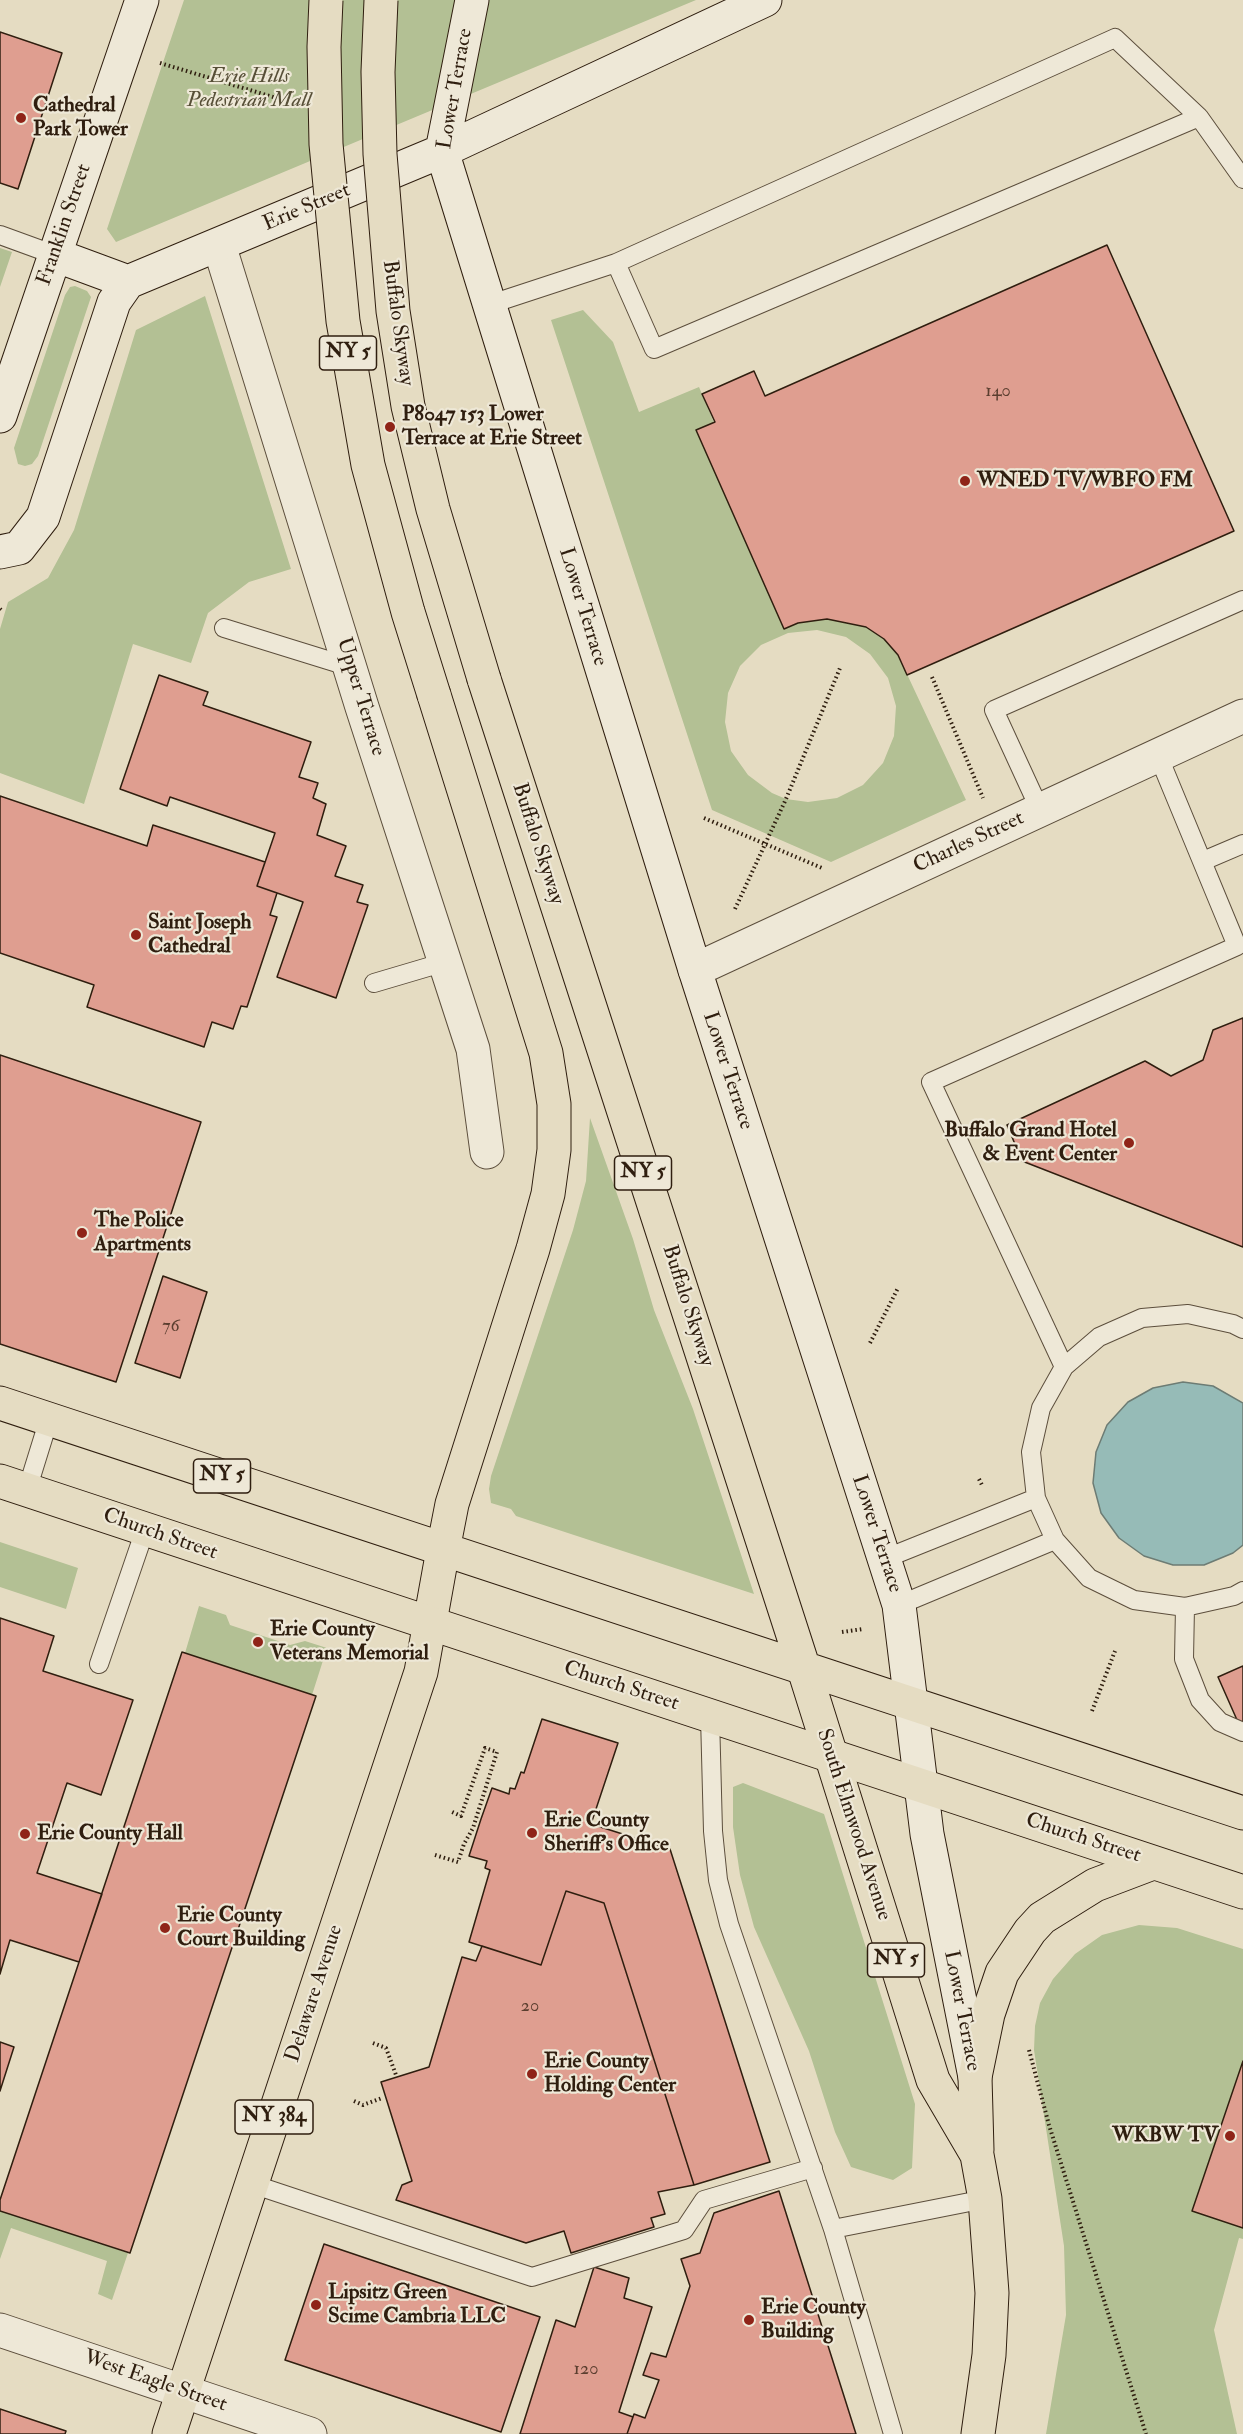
<!DOCTYPE html>
<html>
<head>
<meta charset="utf-8">
<style>
	body { margin:0 }
	canvas { display:block; background:#e5dcc2 }
</style>
</head>
<body>
<canvas width="1243" height="2434"></canvas>
<script>
const ctx = document.querySelector('canvas').getContext('2d');
ctx.lineJoin = 'round';
function fillPath(path, color) { ctx.fillStyle = color; ctx.fill(path, 'evenodd'); }
const poly = rows => new Path2D(rows.map(r => 'M' + r).join(''));
function trace(path, color, width, dash) { ctx.strokeStyle = color; ctx.lineWidth = width; ctx.lineCap = dash ? 'butt' : 'round'; ctx.setLineDash(dash || []); ctx.stroke(path); }
function drawText(font, color, halo, rows, align = 'center') {
  ctx.font = font + ' "IM FELL Double Pica",serif'; ctx.lineWidth = 4.5; ctx.setLineDash([]); ctx.textBaseline = 'middle'; ctx.strokeStyle = halo; ctx.fillStyle = color; for (const [text, x, y, turn = 0] of rows) {
    ctx.save(); ctx.translate(x, y); ctx.rotate((+turn || 0) * Math.PI / 180); ctx.textAlign = isNaN(turn) ? turn : align; if (halo) ctx.strokeText(text, 0, 0); ctx.fillText(text, 0, 0); ctx.restore();
  }
}
fillPath(poly([
	[184,0,696,0,116,242,107,229],
	[0,248,12,252,0,287],
	[75,286,87,291,91,297,38,456,32,464,25,466,18,464,14,448,65,295,70,287],
	[205,296,291,569,249,582,208,613,191,663,133,644,84,804,0,773,0,629,8,602,48,578,74,530,136,330],
	[583,310,613,342,639,412,699,387,798,623,827,619,846,621,866,627,884,639,898,655,966,800,831,862,712,810,551,320],
	[817,630,846,637,870,654,888,678,896,706,894,736,883,763,863,785,837,798,808,802,786,799,772,793,748,775,731,751,725,722,728,693,740,666,761,645,788,633],
	[590,1118,633,1239,654,1310,693,1409,754,1594,516,1516,511,1509,491,1503,489,1489,491,1476,573,1230,586,1181],
	[0,1542,78,1568,66,1609,0,1587],
	[199,1606,226,1615,230,1625,290,1645,305,1641,327,1648,312,1695,185,1653],
	[743,1783,824,1814,915,2104,912,2168,893,2180,851,2167,835,2132,809,2051,754,1927,740,1875,733,1827,733,1787],
	[1139,1925,1177,1928,1243,1949,1243,2061,1192,2211,1243,2228,1243,2239,1239,2238,1214,2330,1237,2434,1046,2434,1066,2315,1064,2246,1034,2050,1035,2026,1040,2003,1053,1979,1075,1954,1102,1935],
	[0,2211,128,2253,112,2300,98,2294,107,2261,11,2228,0,2259]
]), '#b3c094');
const water = poly([
	[1183,1382,1213,1386,1243,1403,1243,1545,1233,1553,1204,1565,1173,1565,1144,1556,1119,1538,1101,1513,1093,1483,1096,1452,1107,1425,1128,1402,1153,1388,1183,1382]
]);
fillPath(water, '#96bbb7');
trace(water, '#6d7c74', 1.5);
const building = poly([
	[0,32,62,53,18,189,0,183,0,32],
	[1107,245,1234,531,907,675,898,655,884,639,866,627,827,619,798,623,784,629,696,430,715,422,702,394,754,371,765,396,1107,245],
	[159,675,208,692,203,705,311,742,299,777,318,783,313,798,326,804,317,835,346,846,335,876,363,885,357,902,368,905,336,998,277,977,303,902,257,886,275,833,170,797,167,806,120,789,159,675],
	[0,796,147,846,153,825,265,862,257,886,277,893,270,915,277,917,247,1007,241,1006,233,1029,212,1022,204,1047,87,1007,94,985,0,953,0,796],
	[1243,1018,1243,1247,1022,1161,1007,1125,1145,1061,1171,1076,1203,1060,1213,1030,1243,1018],
	[0,1055,201,1122,116,1382,0,1344,0,1055],
	[163,1276,207,1292,180,1378,135,1363,163,1276],
	[0,1618,54,1636,43,1671,133,1700,101,1795,67,1783,37,1873,102,1894,79,1962,10,1940,0,1974,0,1618],
	[182,1652,316,1696,130,2253,0,2211,0,2200,182,1652],
	[1243,1666,1243,1728,1241,1729,1218,1677,1243,1666],
	[542,1719,618,1743,591,1824,670,1849,770,2162,694,2185,604,1903,566,1891,541,1965,469,1942,490,1870,485,1868,487,1861,469,1856,481,1819,492,1788,509,1794,510,1788,515,1789,521,1772,524,1773,542,1719],
	[566,1891,604,1903,694,2185,658,2192,665,2214,651,2218,654,2227,571,2253,564,2231,526,2243,396,2200,402,2185,412,2181,381,2082,429,2067,462,1957,476,1961,482,1946,541,1965,566,1891],
	[0,2042,14,2047,0,2091,0,2042],
	[1243,2061,1243,2228,1192,2211,1243,2061],
	[779,2191,856,2434,627,2434,634,2414,645,2418,659,2380,643,2375,651,2353,666,2357,690,2286,681,2259,700,2253,714,2213,779,2191],
	[324,2244,540,2317,501,2432,285,2360,324,2244],
	[594,2267,629,2278,624,2298,652,2307,619,2412,633,2417,627,2434,520,2434,556,2320,575,2327,594,2267],
	[0,2409,66,2431,65,2434,0,2434,0,2409]
]);
fillPath(building, '#df9e90');
trace(building, '#2f1e0f', 1.5);
const lane = poly([
	[0,235,55,255],
	[616,263,1115,38,1199,117],
	[488,305,616,263,654,349,1199,117,1243,179],
	[224,628,350,667],
	[1040,810,994,710,1243,600],
	[1203,861,1243,844],
	[374,983,445,962],
	[1243,1329,1233,1324,1188,1314,1142,1318,1099,1337,1064,1367,1041,1408,1031,1452,1036,1498,1055,1540,1089,1578,1134,1600,1185,1607,1234,1596,1243,1591],
	[1064,1367,931,1082,1237,946,1158,755],
	[27,1490,49,1419],
	[884,1559,1036,1498],
	[899,1605,1055,1540],
	[1185,1607,1184,1659,1200,1700,1220,1722,1243,1732],
	[99,1664,145,1530],
	[710,1716,713,1831,718,1880,729,1924,833,2229,893,2434],
	[252,2184,532,2277,684,2230,704,2200,813,2168],
	[833,2229,985,2199]
]);
const street = poly([
	[219,245,362,707,473,1049,487,1152],
	[695,970,1243,716],
	[0,2330,310,2434]
]);
const secondary = poly([
	[472,0,442,151,695,970,899,1605,927,1834,975,2077],
	[55,255,128,282],
	[0,416,142,0],
	[0,552,19,548,43,517,114,302,128,282,442,151,765,0]
]);
const primary = poly([
	[803,1666,933,2080,977,2155,985,2199,992,2293,989,2355,978,2434],
	[977,2150,975,2077,988,2014,1002,1973,1030,1931,1042,1918,1095,1885,1153,1863],
	[169,2434,421,1672,443,1550]
]);
const highway = poly([
	[484,679,803,1666],
	[434,695,546,1053,554,1104,554,1150,548,1194,533,1249,452,1504,443,1550],
	[0,1403,1243,1813],
	[0,1481,1243,1892]
]);
trace(lane, '#5c4e3c', 20);
trace(street, '#5c4e3c', 35);
trace(secondary, '#2f1e0f', 35);
trace(primary, '#2f1e0f', 35);
trace(highway, '#2f1e0f', 35);
trace(poly([
	[160,63,283,100],
	[0,609,1,610],
	[932,677,983,798],
	[704,818,822,868],
	[735,909,786,799,840,668],
	[870,1343,898,1288],
	[979,1479,983,1487],
	[842,1632,863,1629],
	[1092,1711,1115,1651],
	[435,1855,458,1862,464,1844,473,1828,497,1752,485,1748,461,1816,450,1811],
	[373,2043,386,2048,396,2075],
	[1029,2050,1049,2125,1146,2434],
	[354,2101,363,2105,382,2098]
]), '#2f1e0f', 4, [1.5, 3]);
trace(lane, '#eee8d7', 18);
trace(street, '#eee8d7', 33);
trace(secondary, '#eee8d7', 33);
trace(primary, '#e5dcc2', 33);
trace(highway, '#e5dcc2', 33);
const highwayBridge = poly([
	[326,0,324,47,326,144,343,321,368,465,408,612,434,695],
	[381,0,378,72,380,154,393,311,408,406,433,509,484,679]
]);
trace(highwayBridge, '#2f1e0f', 35, []);
trace(highwayBridge, '#e5dcc2', 33);
for (const [x, y, r, color] of [
	[21,118,6,"#8f2418"],
	[390,427,6,"#8f2418"],
	[965,481,6,"#8f2418"],
	[136,935,6,"#8f2418"],
	[1129,1143,6,"#8f2418"],
	[82,1233,6,"#8f2418"],
	[258,1642,6,"#8f2418"],
	[532,1833,6,"#8f2418"],
	[25,1834,6,"#8f2418"],
	[165,1928,6,"#8f2418"],
	[532,2074,6,"#8f2418"],
	[1230,2136,6,"#8f2418"],
	[316,2305,6,"#8f2418"],
	[749,2320,6,"#8f2418"]
]) { const dot = new Path2D(); dot.arc(x, y, r, 0, 2 * Math.PI); ctx.fillStyle = color; ctx.fill(dot); trace(dot, '#eee8d7', 2); }
drawText('18px', '#5b3e2f', null, [
	["140",998,392],
	["76",171,1327],
	["20",530,2007],
	["120",586,2370]
]);
for (const [x, y, w] of [
	[348,353,57],
	[643,1173,57],
	[222,1476,57],
	[896,1960,57],
	[274,2117,78]
]) { const box = new Path2D(); box.roundRect(x - w / 2, y - 17, w, 34, 4.5); ctx.fillStyle = '#eee8d7'; ctx.fill(box); trace(box, '#2f1e0f', 1.5); }
drawText('bold 20px', '#2f1e0f', null, [
	["NY 5",348,353],
	["NY 5",643,1173],
	["NY 5",222,1476],
	["NY 5",896,1960],
	["NY 384",274,2117]
]);
drawText('italic 21px', '#574f37', '#eee8d7', [
	["Erie Hills",249,77],
	["Pedestrian Mall",249,101]
]);
drawText('21px', '#2f1e0f', '#eee8d7', [
	["Lower Terrace",456,89,-80],
	["Erie Street",307,208,-23],
	["Franklin Street",65,225,-71],
	["Buffalo Skyway",397,323,82],
	["Lower Terrace",582,607,73],
	["Upper Terrace",360,697,73],
	["Charles Street",969,843,-25],
	["Buffalo Skyway",537,844,72],
	["Lower Terrace",727,1071,72],
	["Buffalo Skyway",687,1306,72],
	["Lower Terrace",876,1534,72],
	["Church Street",160,1535,19],
	["Church Street",621,1687,18],
	["South Elmwood Avenue",853,1825,72],
	["Church Street",1083,1839,18],
	["Delaware Avenue",315,1994,-72],
	["Lower Terrace",961,2011,79],
	["West Eagle Street",155,2382,19]
]);
drawText('bold 21px', '#2f1e0f', '#eee8d7', [
	["Cathedral",33,106],
	["Park Tower",33,130],
	["P8047 153 Lower",402,415],
	["Terrace at Erie Street",402,439],
	["WNED TV/WBFO FM",977,481],
	["Saint Joseph",148,923],
	["Cathedral",148,947],
	["Buffalo Grand Hotel",1117,1131,"right"],
	["& Event Center",1117,1155,"right"],
	["The Police",94,1221],
	["Apartments",94,1245],
	["Erie County",270,1630],
	["Veterans Memorial",270,1654],
	["Erie County",544,1821],
	["Sheriff's Office",544,1845],
	["Erie County Hall",37,1834],
	["Erie County",177,1916],
	["Court Building",177,1940],
	["Erie County",544,2062],
	["Holding Center",544,2086],
	["WKBW TV",1218,2136,"right"],
	["Lipsitz Green",328,2293],
	["Scime Cambria LLC",328,2317],
	["Erie County",761,2308],
	["Building",761,2332]
], 'left');
</script>
</body>
</html>
